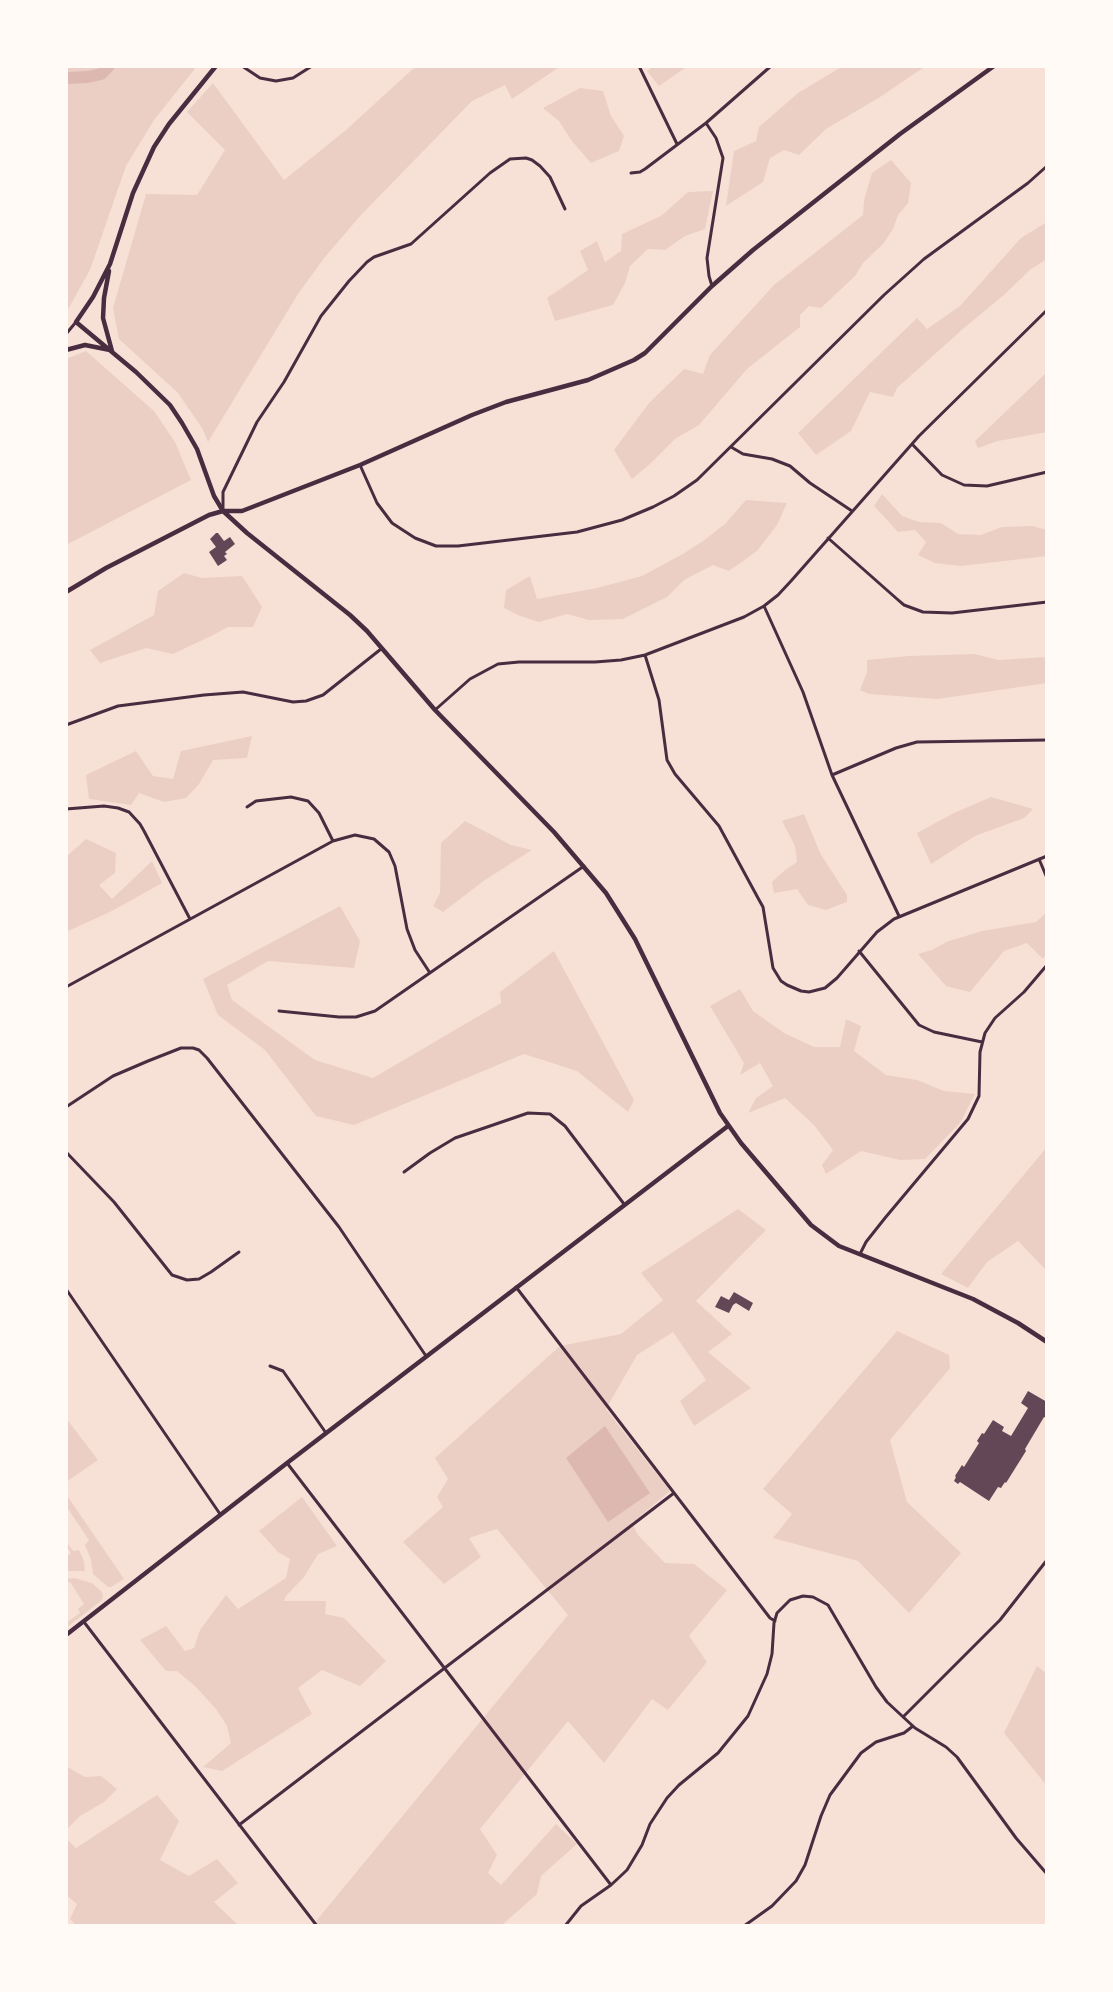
<!DOCTYPE html>
<html>
<head>
<meta charset="utf-8">
<style>
	body { margin:0 }
	#map { position:relative; width:1113px; height:1992px; overflow:hidden; background:#f7e1d7; font-family:"Roboto Condensed",sans-serif }
	canvas { display:block }
	.frame { position:absolute; inset:0; border:68px solid #fffaf5; pointer-events:none }
</style>
</head>
<body>
<div id="map">
<canvas width="1113" height="1992"></canvas>
<div class="frame"></div>
</div>
<script>
const ctx = document.querySelector('canvas').getContext('2d');
ctx.lineJoin = 'round';
function fillPath(path, color) { ctx.fillStyle = color; ctx.fill(path, 'evenodd'); }
const poly = rows => new Path2D(rows.map(r => 'M' + r).join(''));
function trace(path, color, width, dash) { ctx.strokeStyle = color; ctx.lineWidth = width; ctx.lineCap = dash ? 'butt' : 'round'; ctx.setLineDash(dash || []); ctx.stroke(path); }
fillPath(poly([
	[66,66,197,66,154,120,126,166,90,270,66,313],
	[416,66,561,66,512,99,505,85,472,101,361,215,325,257,298,294,208,442,202,428,178,393,119,339,113,308,146,194,197,195,225,150,187,112,213,83,284,180,346,130],
	[654,66,688,66,659,86,647,71],
	[843,66,926,66,880,97,826,129,799,155,784,150,770,158,763,182,726,206,734,151,756,141,759,127,798,93],
	[580,88,603,91,611,116,624,136,619,151,591,163,571,140,559,121,543,108],
	[891,160,911,183,908,203,898,215,893,229,883,244,863,263,855,276,821,308,809,306,800,315,800,327,747,369,699,425,675,439,651,463,632,479,614,450,649,403,684,369,703,374,710,355,774,285,863,215,864,200,872,173],
	[713,191,705,229,685,236,665,250,648,249,630,266,625,283,613,305,555,321,547,298,588,270,580,251,597,241,605,262,621,251,622,234,661,216,688,192],
	[1047,222,1047,259,1031,269,1005,294,964,328,897,388,893,397,870,392,851,431,816,455,798,433,917,318,927,329,960,306,1021,238],
	[86,351,154,411,175,442,191,480,66,545,66,359],
	[1047,372,1047,432,998,441,978,448,975,441],
	[882,494,902,516,919,522,941,523,958,534,981,535,1002,527,1032,526,1047,530,1047,556,961,566,935,563,918,555,926,542,915,530,898,532,874,506],
	[746,500,787,503,777,525,757,551,729,571,713,565,684,580,667,597,623,619,589,620,567,614,539,622,520,616,504,608,506,590,530,576,537,599,597,588,642,576,683,554,703,541,725,524],
	[184,573,202,578,242,576,262,607,253,627,228,627,211,636,173,654,146,648,100,663,90,650,154,615,158,591],
	[974,654,999,660,1047,657,1047,683,938,699,869,694,860,690,867,672,867,660,908,656],
	[252,736,247,758,213,760,199,784,186,798,164,802,139,793,131,805,89,799,86,775,136,751,153,776,173,779,181,751],
	[991,797,1033,809,1024,818,975,836,931,864,917,833,954,813],
	[804,814,820,853,847,895,847,902,826,910,808,905,797,889,774,893,772,882,785,870,797,862,795,846,782,821],
	[465,821,511,845,532,850,485,880,443,912,433,906,440,893,441,843],
	[86,839,116,853,115,873,99,885,112,899,152,861,162,883,112,911,66,932,66,857],
	[340,906,360,941,354,968,268,961,227,985,232,1000,315,1060,373,1078,501,1003,500,992,554,951,634,1100,628,1112,577,1071,524,1054,354,1125,316,1116,265,1050,218,1015,203,979],
	[1047,912,1047,952,1043,959,1027,943,1004,951,970,992,946,986,918,954,932,950,946,942,982,931,1036,922],
	[740,989,753,1011,784,1033,814,1047,840,1047,846,1019,861,1026,854,1051,886,1075,917,1080,944,1091,975,1094,960,1123,925,1159,900,1160,861,1151,826,1174,822,1165,833,1150,814,1125,785,1098,748,1113,756,1098,773,1086,760,1063,740,1075,744,1063,710,1006],
	[1047,1147,1047,1271,1018,1241,987,1262,968,1288,941,1274],
	[738,1209,766,1230,696,1301,732,1334,708,1352,751,1388,694,1426,680,1401,706,1380,673,1332,637,1355,606,1409,670,1491,632,1523,638,1535,665,1563,694,1564,727,1590,689,1636,707,1662,668,1710,652,1699,604,1763,568,1721,480,1829,497,1855,488,1873,501,1885,556,1824,577,1844,541,1876,537,1894,501,1926,312,1926,568,1615,497,1529,469,1538,481,1557,444,1584,403,1542,443,1507,437,1497,448,1479,435,1458,560,1346,621,1334,663,1300,641,1273],
	[897,1331,949,1355,950,1368,890,1440,907,1502,961,1553,909,1613,858,1561,773,1538,792,1514,763,1489],
	[66,1418,98,1460,66,1482],
	[66,1494,124,1579,111,1587,108,1587,93,1574,91,1560,85,1545,89,1540,66,1506],
	[302,1497,337,1546,318,1554,304,1577,286,1596,284,1601,326,1601,325,1614,344,1618,386,1661,360,1686,322,1670,298,1688,312,1714,222,1771,203,1767,231,1743,227,1726,216,1709,196,1687,177,1671,166,1671,140,1640,166,1626,185,1651,194,1648,200,1630,226,1595,238,1609,286,1578,290,1559,278,1552,259,1531],
	[66,1541,73,1551,79,1550,84,1561,85,1571,66,1571,66,1557,71,1553,66,1546],
	[74,1578,92,1583,102,1592,103,1598,101,1601,66,1628,66,1623,80,1613,78,1609,84,1604,70,1582,66,1584,66,1579],
	[1037,1666,1047,1674,1047,1786,1004,1733],
	[66,1766,85,1777,101,1776,117,1789,104,1802,80,1816,66,1830],
	[157,1795,179,1821,160,1860,189,1876,217,1859,238,1883,214,1902,239,1926,77,1926,70,1919,77,1904,66,1895,66,1838,76,1848]
]), '#ebcfc5');
fillPath(poly([
	[605,1426,650,1493,608,1522,566,1458]
]), '#dcb8b0');
trace(poly([
	[66,78,88,77,101,74,109,66]
]), '#dcb8b0', 12);
fillPath(poly([
	[216,533,218,533,224,541,230,537,235,544,225,552,227,554,224,556,227,560,218,566,209,552,216,547,210,539],
	[734,1292,753,1303,749,1311,736,1303,733,1305,729,1313,715,1307,721,1296,729,1300],
	[1028,1391,1047,1402,1047,1418,1044,1417,1025,1449,1026,1451,1006,1483,1005,1482,1001,1488,998,1487,989,1501,960,1482,958,1484,954,1481,956,1477,955,1476,962,1465,964,1467,979,1443,977,1441,982,1433,984,1434,993,1420,1004,1427,1002,1431,1011,1436,1028,1408,1021,1403]
]), '#644757');
trace(poly([
	[242,66,260,78,276,81,293,78,312,66],
	[639,66,677,144],
	[706,123,716,138,723,158,707,258,709,276,712,286],
	[631,173,640,172,645,169,706,123,771,66],
	[66,334,76,322],
	[912,444,942,475,964,485,987,486,1047,472],
	[731,447,743,454,772,459,790,466,810,483,852,511],
	[360,465,377,503,392,523,415,538,436,546,458,546,577,532,622,520,653,507,674,496,697,480,884,295,924,259,1028,183,1047,166],
	[223,509,223,492,257,422,284,382,321,316,349,281,367,262,374,257,411,244,490,173,510,159,526,158,532,160,540,166,550,177,565,209],
	[828,538,897,599,904,605,923,612,952,613,1047,602],
	[764,606,803,692,832,775,899,916],
	[645,655,659,700,667,760,675,774,719,826,758,898,763,907,773,968,781,981,787,985,801,991,809,992,825,988,837,978,877,932,894,919,1047,856],
	[435,710,470,679,498,664,519,662,595,662,621,660,645,655,744,617,764,606,778,595,791,581,919,436,1047,310],
	[66,725,118,706,204,695,243,692,293,702,306,701,323,695,381,649],
	[832,775,896,748,917,742,1047,740],
	[247,807,256,801,291,797,308,801,319,813,333,841],
	[66,809,104,806,118,808,129,812,140,824,144,831,190,919],
	[1039,859,1047,878],
	[859,951,919,1025,934,1032,982,1042],
	[66,987,333,841,355,835,374,839,389,852,395,866,407,929,415,950,430,973],
	[279,1011,339,1017,356,1017,375,1011,584,866],
	[66,1107,113,1076,148,1061,181,1048,193,1048,199,1050,207,1058,339,1227,426,1356],
	[66,1152,114,1202,172,1275,187,1280,199,1279,211,1272,239,1252],
	[404,1172,430,1153,455,1138,528,1113,550,1114,565,1126,624,1204],
	[860,1254,866,1242,885,1218,968,1119,979,1096,980,1052,985,1033,995,1018,1024,992,1047,965],
	[516,1287,770,1618,775,1621],
	[66,1289,220,1514],
	[270,1366,283,1371,326,1433],
	[287,1463,611,1885],
	[84,1622,317,1926],
	[903,1717,1000,1620,1047,1560],
	[239,1825,674,1493],
	[565,1926,581,1906,611,1885,627,1870,642,1845,650,1824,667,1798,679,1785,718,1753,748,1716,767,1674,772,1654,774,1623,777,1613,790,1600,803,1596,813,1597,828,1605,876,1687,887,1702,915,1728,946,1747,957,1757,1016,1838,1047,1874],
	[744,1926,772,1906,796,1881,805,1865,821,1816,830,1795,861,1753,876,1742,904,1733,913,1726]
]), '#4a2c40', 3);
trace(poly([
	[66,1635,287,1463,728,1126]
]), '#4a2c40', 4.5);
trace(poly([
	[216,66,169,124,154,147,133,193,110,264,93,297,76,322,136,372,170,405,182,423,197,449,214,496,223,511,247,533,350,615,367,631,435,710,554,832,606,893,635,939,720,1113,741,1143,811,1225,839,1246,973,1299,1018,1323,1047,1342],
	[109,271,104,298,103,318,112,351],
	[66,350,85,345,110,350],
	[66,592,106,568,209,515,223,511,242,511,360,465,472,415,506,402,588,380,634,360,645,353,712,286,753,250,900,134,994,66]
]), '#4a2c40', 4.5);
</script>
</body>
</html>
